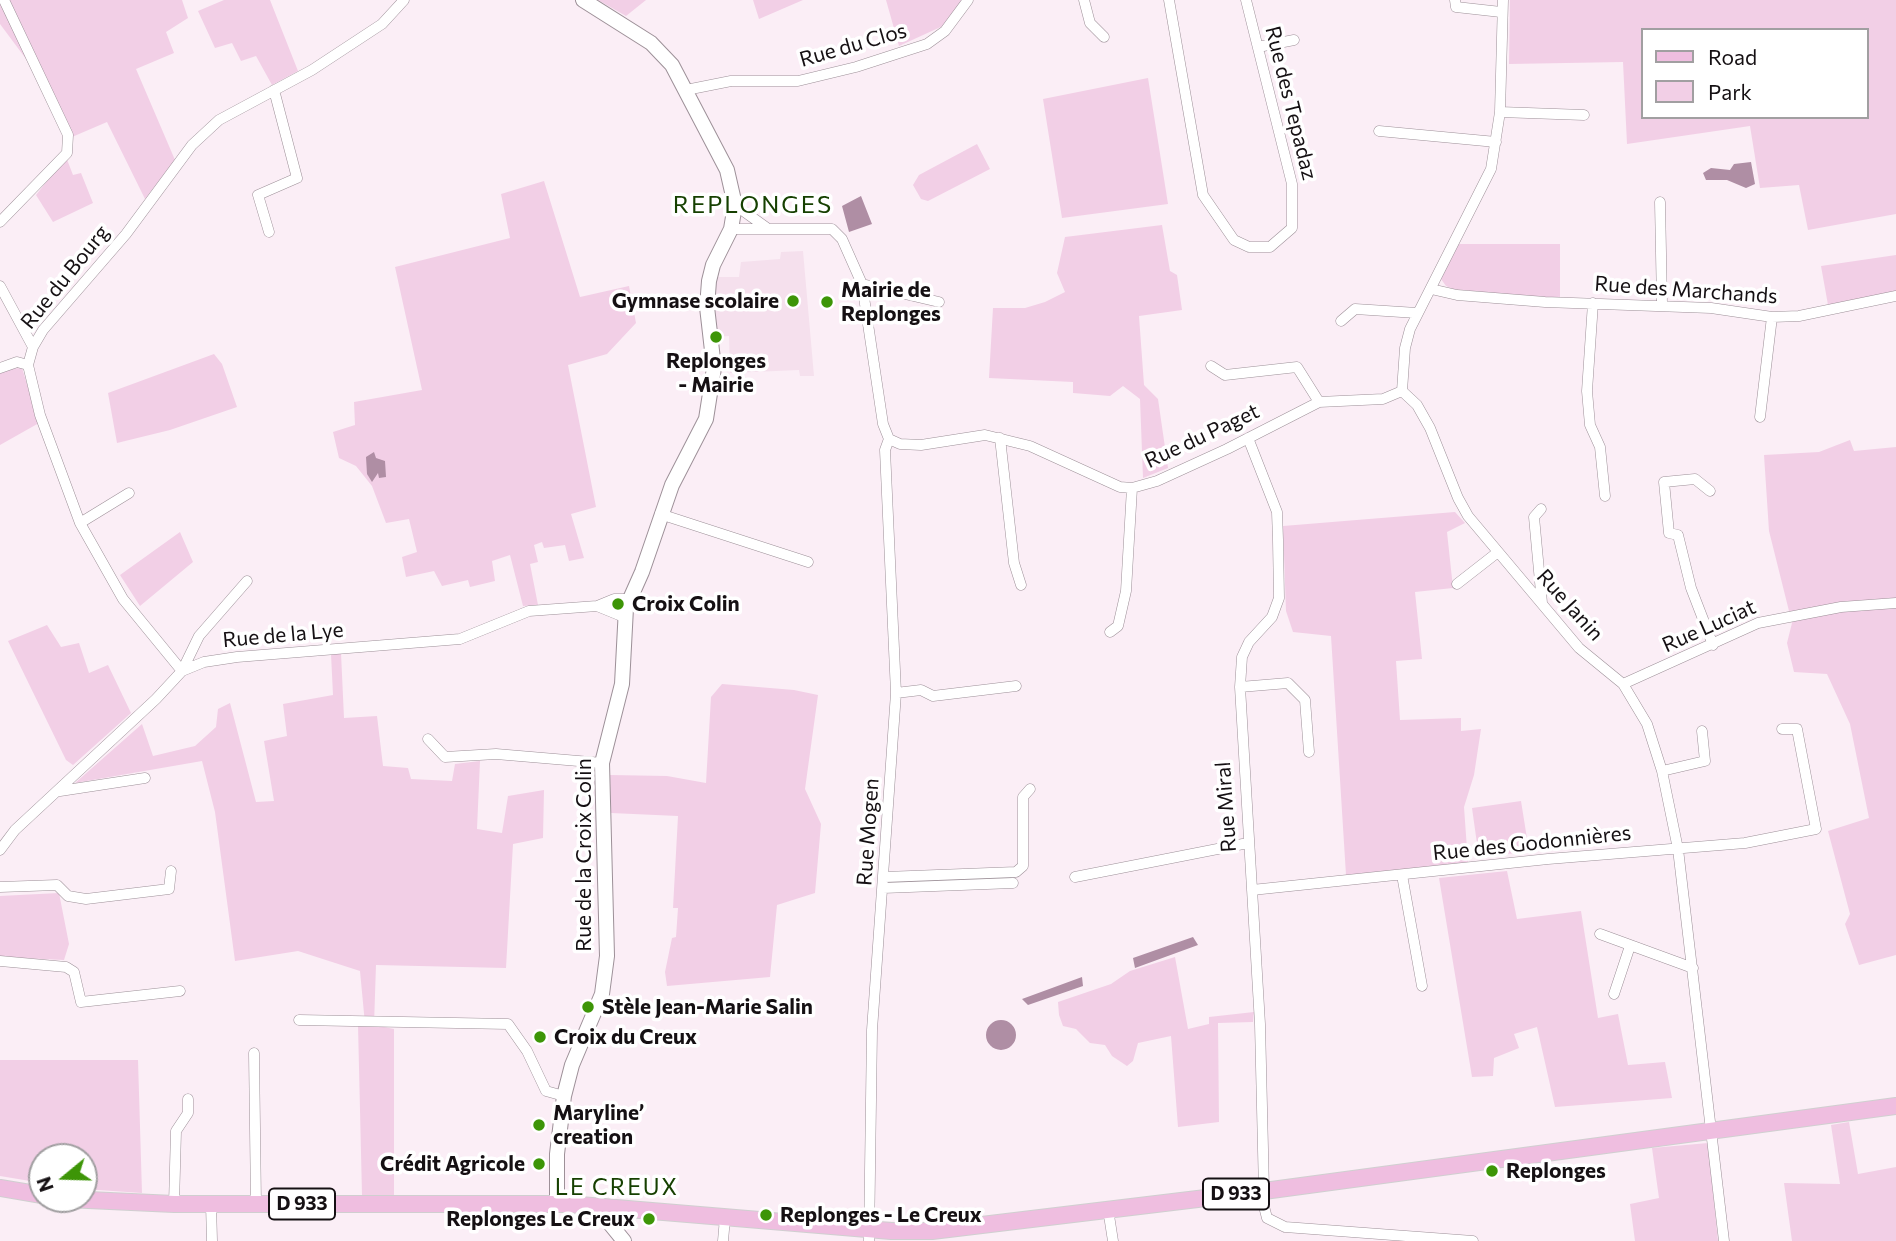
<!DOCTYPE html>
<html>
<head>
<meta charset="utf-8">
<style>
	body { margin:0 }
	#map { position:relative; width:1896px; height:1241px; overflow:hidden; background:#fbeef6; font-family:Commissioner,sans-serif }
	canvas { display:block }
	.legend { position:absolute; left:1641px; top:28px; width:228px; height:91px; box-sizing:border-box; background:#fff; border:2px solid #a19fa1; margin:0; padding:9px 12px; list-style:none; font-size:21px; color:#151013 }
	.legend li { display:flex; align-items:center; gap:14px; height:35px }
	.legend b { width:35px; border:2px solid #a19fa1 }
	.north { position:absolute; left:28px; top:1143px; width:70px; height:70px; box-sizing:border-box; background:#fff; border:2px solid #a19fa1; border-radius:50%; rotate:251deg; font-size:19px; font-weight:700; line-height:28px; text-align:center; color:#151013 }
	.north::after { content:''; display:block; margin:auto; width:24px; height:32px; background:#3d9507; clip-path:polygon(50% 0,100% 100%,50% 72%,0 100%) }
</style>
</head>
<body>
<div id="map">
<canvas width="1896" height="1241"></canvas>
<ul class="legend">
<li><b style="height:9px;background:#efbee0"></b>Road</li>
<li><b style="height:19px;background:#f2cfe6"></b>Park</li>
</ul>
<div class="north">N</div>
</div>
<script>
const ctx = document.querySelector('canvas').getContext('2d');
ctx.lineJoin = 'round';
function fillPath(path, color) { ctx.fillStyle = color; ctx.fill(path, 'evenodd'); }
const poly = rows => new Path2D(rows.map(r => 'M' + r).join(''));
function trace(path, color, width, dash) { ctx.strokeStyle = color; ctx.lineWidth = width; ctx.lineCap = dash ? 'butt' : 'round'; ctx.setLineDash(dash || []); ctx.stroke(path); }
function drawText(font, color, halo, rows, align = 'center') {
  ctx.font = font + ' Commissioner,sans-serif'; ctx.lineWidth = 7; ctx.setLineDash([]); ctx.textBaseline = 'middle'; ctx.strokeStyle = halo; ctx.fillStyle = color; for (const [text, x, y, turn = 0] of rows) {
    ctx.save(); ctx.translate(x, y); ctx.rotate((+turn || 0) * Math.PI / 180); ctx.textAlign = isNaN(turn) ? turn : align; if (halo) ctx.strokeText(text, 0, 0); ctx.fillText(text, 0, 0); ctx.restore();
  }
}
fillPath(poly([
	[803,251,814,376,800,376,799,370,730,373,729,336,717,337,712,299,715,277,739,277,741,262,780,259,781,252]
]), '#f5e0ed');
fillPath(poly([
	[0,0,32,67,0,24],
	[9,0,182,0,188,18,166,32,174,53,136,69,175,160,145,199,107,122,72,137],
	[224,0,270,0,298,71,272,85,256,56,241,61,232,43,215,48,198,11],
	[598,0,646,0,626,16],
	[753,0,803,0,759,19],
	[886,0,962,0,945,25,899,46],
	[1510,0,1896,0,1896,214,1808,230,1799,185,1760,188,1750,126,1627,144,1623,62,1509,64],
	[1642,30,1866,30,1866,117,1642,117],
	[1148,78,1168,204,1062,218,1043,99],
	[977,144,990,169,928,201,921,199,913,185,919,175],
	[66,157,73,175,81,173,93,203,53,222,36,195],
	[544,181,580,297,629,286,636,323,607,354,568,365,596,507,571,514,584,558,569,561,565,545,544,548,542,542,534,545,538,562,530,564,538,605,523,606,510,555,492,561,495,581,470,587,468,580,442,586,434,571,406,577,402,557,417,552,409,519,386,523,372,486,356,466,339,458,333,432,355,425,354,402,422,390,395,267,510,238,501,194],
	[1162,225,1170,271,1177,275,1182,310,1139,316,1144,385,1158,399,1168,468,1143,478,1140,399,1123,386,1110,396,1073,393,1073,382,989,378,993,308,1025,308,1045,302,1065,292,1057,273,1065,237],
	[1457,244,1560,244,1560,300,1453,289,1446,286,1441,279],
	[1896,255,1896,292,1828,305,1821,266],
	[214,354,222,364,237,407,170,430,117,443,108,393],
	[22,368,39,423,0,445,0,372,7,369],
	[1850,440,1854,451,1896,447,1896,955,1859,965,1845,924,1850,914,1828,831,1869,818,1850,724,1827,674,1794,672,1787,643,1792,623,1769,531,1764,455,1819,452],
	[1455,512,1465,523,1447,532,1453,588,1415,592,1422,659,1396,661,1400,720,1461,718,1461,731,1481,729,1474,775,1464,807,1468,863,1428,870,1346,875,1331,636,1293,632,1286,611,1283,526],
	[180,532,193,562,140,606,120,575],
	[47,625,61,647,79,643,89,673,108,665,131,713,73,765,66,760,8,641],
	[341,653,344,718,377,716,383,766,408,768,411,779,452,781,455,764,480,761,477,829,502,833,508,796,544,790,543,838,513,844,506,968,376,965,374,1025,394,1029,394,1195,362,1195,358,1025,365,1024,360,971,298,951,235,961,215,812,202,761,75,783,142,724,153,756,195,746,216,727,218,709,230,703,256,802,274,801,264,741,287,736,283,704,333,695,331,654],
	[722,684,794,690,818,695,805,789,821,824,815,893,777,905,770,977,667,986,665,972,672,938,676,937,678,908,673,908,678,816,611,813,610,775,667,776,706,783,711,697],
	[1521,801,1529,851,1479,858,1472,808],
	[1507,871,1517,919,1581,911,1598,1018,1618,1014,1628,1065,1665,1062,1672,1098,1555,1107,1537,1027,1514,1034,1519,1048,1494,1058,1493,1076,1472,1077,1439,878],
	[59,893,69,944,64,960,0,957,0,896],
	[1175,957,1188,1029,1209,1024,1209,1017,1254,1012,1253,1022,1218,1023,1219,1122,1178,1127,1171,1036,1138,1043,1133,1061,1127,1066,1112,1056,1105,1045,1090,1043,1076,1029,1063,1026,1059,1015,1058,1002,1111,984,1130,971],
	[0,1060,138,1060,142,1193,84,1189,84,1157,42,1157,42,1183,0,1176],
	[1849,1122,1858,1174,1896,1167,1896,1241,1792,1241,1784,1183,1840,1184,1831,1125],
	[1708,1143,1718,1241,1635,1241,1630,1204,1659,1198,1652,1148]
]), '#f2cfe6');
fillPath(poly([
	[1751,162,1755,184,1746,188,1727,180,1706,180,1703,173,1711,168,1730,170,1734,164],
	[861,196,872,224,849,232,842,206],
	[374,452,376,458,385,461,386,477,379,478,378,473,372,482,367,474,366,457],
	[1193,937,1198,945,1135,968,1133,958],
	[1082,977,1083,986,1028,1005,1022,999],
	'986 1035a15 15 0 1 1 30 0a15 15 0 1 1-30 0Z'
]), '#af8ea4');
const street = poly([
	[1084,0,1090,23,1104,37],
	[1169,0,1203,195,1234,240,1249,247,1270,247,1292,228,1292,184,1246,0],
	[1455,0,1456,7,1501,12],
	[1503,0,1500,112,1491,169,1410,329,1405,348,1402,391,1417,405,1430,428,1458,498,1468,516,1579,648,1623,684,1647,724,1662,771,1678,849,1724,1241],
	[1258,47,1294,40],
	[686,90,731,81,798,81,856,67,927,44,945,31,968,0],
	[1500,112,1584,115],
	[1379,131,1496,142],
	[1660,202,1662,304],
	[735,205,767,228],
	[0,222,67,153,68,135,4,0],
	[731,229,832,229,842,239,862,284,883,424,889,439,900,444,921,445,985,435,1030,446,1120,487,1132,488,1157,481,1227,449,1319,402,1383,399,1402,391],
	[269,232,258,195,297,178,274,90],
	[862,284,939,302],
	[0,286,33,347],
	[1431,289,1457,295,1545,302,1711,308,1772,317,1799,316,1896,296],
	[1593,303,1587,391,1590,425,1600,447,1605,496],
	[1341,321,1355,309,1417,313],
	[1211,366,1225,375,1297,367,1319,402],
	[0,368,17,362,28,365],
	[1760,417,1772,317],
	[1000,438,1014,563,1021,585],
	[1248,438,1277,512,1278,540,1279,598,1272,617,1249,642,1242,657,1240,687,1260,1024,1264,1191],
	[1710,491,1695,479,1664,482,1669,533,1678,535,1691,588,1713,645],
	[1541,509,1534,517,1542,603],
	[660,514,808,562],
	[80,523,129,493],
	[247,581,199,636,182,671,123,599,80,523,40,415,28,365,33,347,43,330,126,234,192,145,219,120,312,70,382,24,404,0],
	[1457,584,1498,552],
	[597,606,624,617],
	[1110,632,1118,626,1126,591,1132,488],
	[1623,684,1758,623,1841,607,1896,603],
	[1240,687,1288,683,1305,700,1309,752],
	[896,693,921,690,933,696,1016,686],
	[428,739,445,757,496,754,602,763],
	[1662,771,1705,761,1702,731],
	[60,791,145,778],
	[0,850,15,830,156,699,182,671,204,662,237,657,460,639,529,611,597,606,614,599,629,599],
	[1402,875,1422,986],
	[885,877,1016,872,1023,866,1023,797,1030,789],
	[1075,877,1248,843],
	[0,887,57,885,68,896,86,899,169,889,171,871],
	[883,888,1013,883],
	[1252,890,1548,859,1745,843,1816,829,1797,729,1782,729],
	[1600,934,1693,968],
	[0,961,66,967,74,972,81,1002,180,991],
	[1614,994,1630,946],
	[299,1020,508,1024,527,1051,546,1091,564,1096],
	[254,1053,256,1204],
	[1260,1191,1267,1218,1285,1227,1473,1241],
	[174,1204,176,1131,188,1113,188,1099],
	[211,1204,212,1241],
	[1108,1209,1113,1241],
	[723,1241,725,1218],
	[869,1241,872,1030,896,693,885,450,889,439]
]);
const secondary = poly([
	[557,1204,557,1154,564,1096,572,1065,602,994,607,956,602,763,622,684,626,608,642,572,672,485,706,419,714,368,707,307,709,281,713,265,731,229,735,205,727,170,672,65,651,43,583,0],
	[606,1208,611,1225,624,1241]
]);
const primary = poly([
	[0,1188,42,1195],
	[67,1199,174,1204,568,1204,891,1231,932,1231,1264,1191,1896,1106]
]);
trace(street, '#9d9098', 11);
trace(secondary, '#9d9098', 16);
trace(primary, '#d0cfd0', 18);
trace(street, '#fff', 10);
trace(secondary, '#fff', 14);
trace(primary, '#efbee0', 16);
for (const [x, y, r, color] of [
	[793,301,7,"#3d9507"],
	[827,302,7,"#3d9507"],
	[716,337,7,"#3d9507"],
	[618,604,7,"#3d9507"],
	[588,1007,7,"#3d9507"],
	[540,1037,7,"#3d9507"],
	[539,1125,7,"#3d9507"],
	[539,1164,7,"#3d9507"],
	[1492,1171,7,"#3d9507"],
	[766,1215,7,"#3d9507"],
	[649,1219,7,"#3d9507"]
]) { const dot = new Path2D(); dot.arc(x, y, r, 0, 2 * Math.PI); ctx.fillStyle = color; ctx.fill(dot); trace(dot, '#fff', 2.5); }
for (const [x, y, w] of [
	[1236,1194,66],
	[302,1204,66]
]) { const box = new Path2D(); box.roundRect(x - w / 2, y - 15.5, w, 31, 5); ctx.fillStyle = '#fff'; ctx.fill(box); trace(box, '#151013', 2); }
drawText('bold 19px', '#151013', null, [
	["D 933",1236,1194],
	["D 933",302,1204]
]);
drawText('21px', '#151013', '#fff', [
	["Rue du Clos",853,45,-16],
	["Rue des Tepadaz",1291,103,76],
	["Rue du Bourg",65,277,-51],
	["Rue des Marchands",1686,290,4],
	["Rue du Paget",1202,436,-25],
	["Rue Janin",1570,605,48],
	["Rue Luciat",1709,626,-24],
	["Rue de la Lye",283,635,-5],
	["Rue Miral",1226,807,-94],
	["Rue Mogen",868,832,-86],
	["Rue des Godonnières",1532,843,-6],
	["Rue de la Croix Colin",584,855,-90]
]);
drawText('bold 21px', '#151013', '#fff', [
	["Mairie de",841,290],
	["Replonges",841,314],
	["Gymnase scolaire",779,301,"right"],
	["Replonges",716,361,"center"],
	["- Mairie",716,385,"center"],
	["Croix Colin",632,604],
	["Stèle Jean-Marie Salin",602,1007],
	["Croix du Creux",554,1037],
	["Maryline’",553,1113],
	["creation",553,1137],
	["Crédit Agricole",525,1164,"right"],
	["Replonges",1506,1171],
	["Replonges - Le Creux",780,1215],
	["Replonges Le Creux",635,1219,"right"]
], 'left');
ctx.letterSpacing = '2px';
drawText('23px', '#164001', '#fff', [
	["LE CREUX",617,1187]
]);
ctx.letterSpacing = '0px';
ctx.letterSpacing = '2px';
drawText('24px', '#164001', '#fff', [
	["REPLONGES",753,205]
]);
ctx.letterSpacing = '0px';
</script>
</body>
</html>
